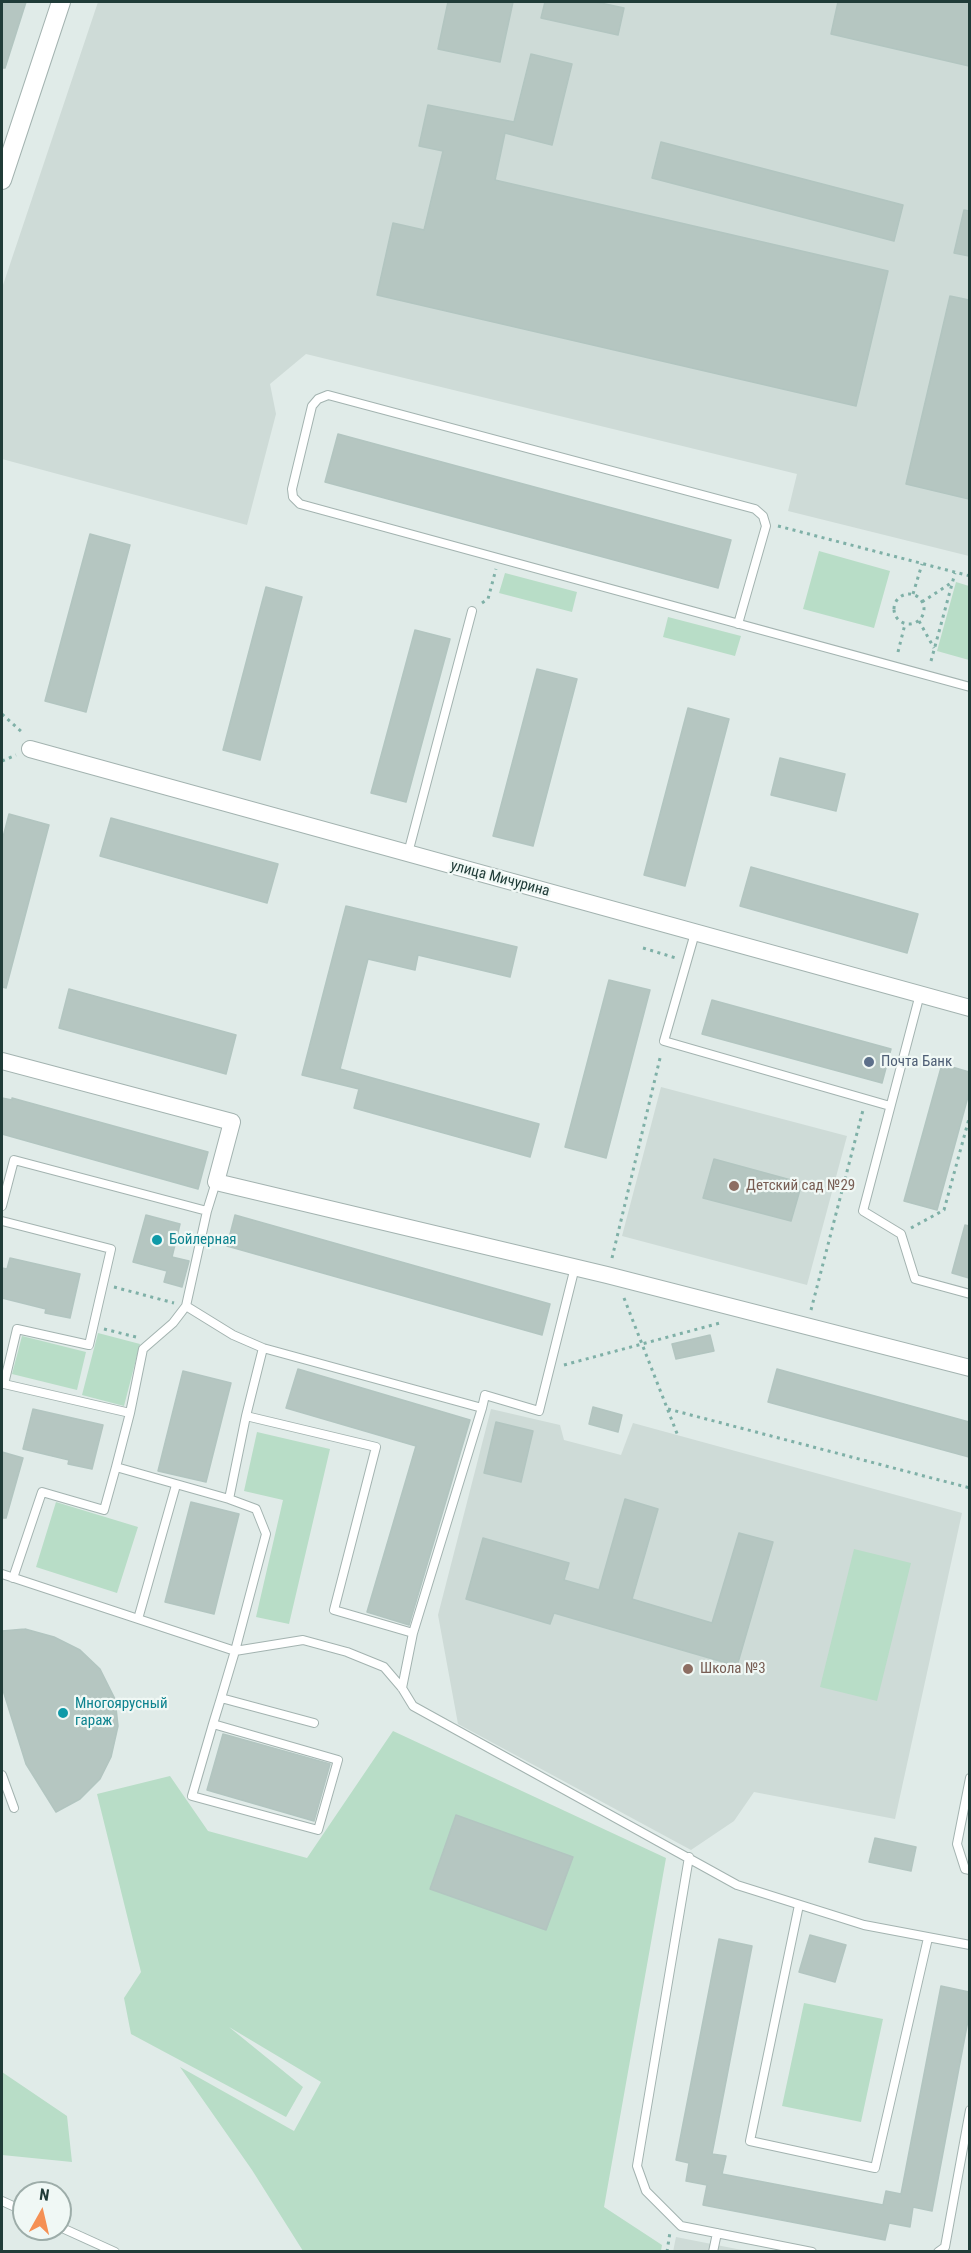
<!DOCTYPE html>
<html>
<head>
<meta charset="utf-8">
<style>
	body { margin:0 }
	#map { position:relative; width:971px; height:2253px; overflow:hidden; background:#e0ebe8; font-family:"Roboto Condensed",sans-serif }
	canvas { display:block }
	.frame { position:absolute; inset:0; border:3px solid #203c38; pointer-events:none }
	.north { position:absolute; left:12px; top:2181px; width:60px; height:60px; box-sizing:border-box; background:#f0f8f5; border:2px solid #9dada9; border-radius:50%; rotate:8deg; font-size:16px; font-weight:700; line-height:24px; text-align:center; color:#203c38 }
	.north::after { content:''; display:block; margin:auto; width:21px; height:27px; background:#f59054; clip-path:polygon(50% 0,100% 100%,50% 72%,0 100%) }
</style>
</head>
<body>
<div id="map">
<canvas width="971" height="2253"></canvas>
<div class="frame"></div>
<div class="north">N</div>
</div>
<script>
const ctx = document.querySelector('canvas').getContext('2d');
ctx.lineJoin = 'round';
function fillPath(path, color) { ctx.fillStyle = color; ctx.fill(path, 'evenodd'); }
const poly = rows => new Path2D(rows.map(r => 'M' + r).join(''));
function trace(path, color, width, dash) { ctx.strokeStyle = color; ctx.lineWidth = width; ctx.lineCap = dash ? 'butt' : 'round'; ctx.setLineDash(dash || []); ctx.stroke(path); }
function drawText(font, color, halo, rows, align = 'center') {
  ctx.font = font + ' "Roboto Condensed",sans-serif'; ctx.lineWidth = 4.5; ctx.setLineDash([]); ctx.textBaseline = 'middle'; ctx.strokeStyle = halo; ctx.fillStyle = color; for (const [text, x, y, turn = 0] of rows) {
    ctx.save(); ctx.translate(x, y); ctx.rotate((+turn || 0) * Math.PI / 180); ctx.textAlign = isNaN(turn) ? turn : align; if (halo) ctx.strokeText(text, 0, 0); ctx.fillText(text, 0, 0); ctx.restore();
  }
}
fillPath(poly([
	[98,2,969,2,969,556,788,511,797,474,306,354,270,384,276,414,247,525,2,459,2,288],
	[661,1087,847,1136,807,1285,622,1236],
	[491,1409,560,1425,564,1440,621,1455,633,1423,962,1513,895,1819,754,1792,734,1821,691,1850,458,1724,438,1615],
	[676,2237,747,2251,673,2252]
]), '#cedbd7');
fillPath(poly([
	[819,551,890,571,874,628,803,609],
	[505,573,577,592,572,612,499,593],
	[956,582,969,586,969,660,937,651],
	[668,617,741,636,735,656,663,637],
	[98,1333,140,1344,124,1406,82,1395],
	[22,1336,86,1352,77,1390,12,1374],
	[257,1432,330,1449,289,1624,256,1617,283,1500,244,1491],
	[56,1502,138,1527,117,1593,36,1567],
	[854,1549,911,1563,877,1701,820,1687],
	[393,1731,666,1858,604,2207,662,2245,661,2251,303,2251,252,2170,180,2067,294,2131,321,2082,229,2027,303,2087,286,2117,131,2034,124,1998,141,1972,97,1794,170,1776,208,1831,307,1858],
	[804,2003,883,2019,861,2122,782,2106],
	[2,2072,67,2116,72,2162,2,2155]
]), '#b8ddc7');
const building = poly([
	[2,2,26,2,5,68,2,68,2,2],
	[448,2,513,2,500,62,438,49,448,2],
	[545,2,596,2,624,8,618,35,541,18,545,2],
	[838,2,969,2,969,66,831,34,838,2],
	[531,54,572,64,552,145,505,133,495,180,888,271,856,406,377,295,393,223,424,230,443,151,419,146,428,105,514,122,531,54],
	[661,142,903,205,894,241,652,178,661,142],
	[964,210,969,211,969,256,954,253,964,210],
	[950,296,969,300,969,499,906,484,950,296],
	[338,434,731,540,718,588,325,482,338,434],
	[90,534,130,545,86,712,45,701,90,534],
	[266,587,302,597,260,760,223,750,266,587],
	[415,630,450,639,406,802,371,793,415,630],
	[537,669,577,679,533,846,493,836,537,669],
	[688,708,729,719,685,886,644,875,688,708],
	[780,758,845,774,836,811,771,795,780,758],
	[9,814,49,825,6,988,2,987,2,841,9,814],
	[111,818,278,864,267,903,100,856,111,818],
	[751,867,918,914,907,953,740,906,751,867],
	[346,906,517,947,510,977,418,955,415,970,368,959,340,1069,539,1124,530,1157,354,1108,359,1089,302,1075,346,906],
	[609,980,650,990,606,1158,565,1147,609,980],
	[69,989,236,1035,226,1074,59,1028,69,989],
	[712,1000,891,1049,882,1083,702,1034,712,1000],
	[942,1064,969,1072,969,1093,937,1210,904,1201,942,1064],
	[2,1098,12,1100,12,1098,208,1152,198,1189,2,1134,2,1098],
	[714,1159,802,1183,791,1221,703,1198,714,1159],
	[146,1215,180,1224,172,1257,189,1261,182,1287,164,1282,167,1271,133,1262,146,1215],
	[235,1215,550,1304,542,1335,227,1246,235,1215],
	[965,1225,969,1226,969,1278,952,1273,965,1225],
	[10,1258,80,1274,70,1318,45,1313,46,1309,2,1298,2,1268,7,1269,10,1258],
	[710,1335,714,1351,676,1359,672,1344,710,1335],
	[298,1369,470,1420,409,1625,367,1612,416,1446,286,1408,298,1369],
	[777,1369,969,1422,969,1457,768,1402,777,1369],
	[183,1371,231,1383,206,1482,158,1471,183,1371],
	[593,1407,622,1415,618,1432,589,1424,593,1407],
	[33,1409,103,1425,92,1469,68,1464,69,1460,23,1449,33,1409],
	[496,1422,533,1431,521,1482,484,1473,496,1422],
	[2,1452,23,1458,6,1518,2,1518,2,1452],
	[625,1499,658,1509,632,1599,712,1623,739,1533,773,1542,737,1666,554,1613,550,1624,466,1599,483,1538,569,1563,564,1580,599,1590,625,1499],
	[191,1502,239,1514,214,1614,165,1602,191,1502],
	[25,1629,54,1637,80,1650,100,1669,115,1699,118,1726,111,1757,100,1779,80,1799,56,1812,26,1764,2,1687,2,1631,25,1629],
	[223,1734,330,1764,314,1821,207,1790,223,1734],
	[456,1815,573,1857,546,1930,430,1889,456,1815],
	[875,1838,916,1847,911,1871,869,1862,875,1838],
	[810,1935,846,1945,835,1982,799,1972,810,1935],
	[719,1939,752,1946,712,2154,726,2156,722,2174,883,2205,886,2191,901,2194,941,1986,969,1992,969,2015,932,2211,913,2207,910,2227,889,2223,885,2240,703,2205,707,2185,686,2181,689,2163,676,2160,719,1939]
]);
fillPath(building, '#b5c6c1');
trace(building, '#b2c5c0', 1.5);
const service = poly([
	[738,624,766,526,763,516,755,509,328,395,318,399,312,406,292,489,293,497,300,504,970,687],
	[408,853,472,611],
	[695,933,664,1041,890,1106],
	[920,994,863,1211,901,1234,915,1279,970,1294],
	[2,1206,14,1160,207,1211,216,1182],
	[207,1211,186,1306,233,1335,263,1348],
	[2,1221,111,1249,89,1345,17,1329,4,1384,2,1383],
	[4,1384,130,1413,116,1467,229,1499],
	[482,1408,485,1395,539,1411,575,1267],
	[130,1413,143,1349,173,1323,186,1306],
	[246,1416,376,1447,334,1610,413,1633],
	[2,1574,235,1651,303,1640,347,1652,384,1667,402,1688,413,1706,737,1885,864,1925,970,1945],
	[13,1578,42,1492,104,1510,116,1467],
	[138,1619,176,1485],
	[221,1698,314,1723],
	[213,1724,338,1760,318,1830,192,1796,213,1724,221,1698,235,1651,266,1534,256,1509,229,1499,246,1416,263,1348,482,1408,413,1633,402,1688],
	[2,1775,14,1808],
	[970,1778,957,1844,965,1869,970,1870],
	[689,1857,637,2166,646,2191,681,2226,812,2252],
	[799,1905,750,2141,875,2168,928,1938],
	[2,2201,24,2211],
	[60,2227,115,2252],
	[713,2252,717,2233],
	[938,2252,945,2247,970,2110]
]);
const minor = poly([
	[30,749,970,1008],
	[2,1061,232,1122,216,1182,607,1275,970,1368]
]);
const tertiary = poly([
	[2,180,61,2]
]);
trace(service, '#a3b3b0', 10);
trace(minor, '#a3b3b0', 18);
trace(tertiary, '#a3b3b0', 20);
trace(poly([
	[778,526,970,576],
	'894 609a15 15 0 1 1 30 0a15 15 0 1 1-30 0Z',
	[913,594,922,564],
	[922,602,951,583],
	[482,603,488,599,496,569],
	[919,621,934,648],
	[898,652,905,624],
	[931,661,955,573],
	[2,714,24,734],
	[2,761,16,755],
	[643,948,676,958],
	[911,1228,944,1210,970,1115],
	[612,1258,661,1054],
	[114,1287,174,1303],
	[624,1298,678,1436],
	[811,1310,863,1110],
	[104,1329,136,1337],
	[564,1365,720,1323],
	[668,1409,970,1488],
	[667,2252,670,2232]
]), '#7fb0a7', 3, [3, 4.5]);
trace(service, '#fff', 8);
trace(minor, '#fff', 16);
trace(tertiary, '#fff', 18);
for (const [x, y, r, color] of [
	[869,1062,6,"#5c6f8a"],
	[734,1186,6,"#8d6e63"],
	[157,1240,6,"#0f9aa8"],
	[688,1669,6,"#8d6e63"],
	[63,1713,6,"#0f9aa8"]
]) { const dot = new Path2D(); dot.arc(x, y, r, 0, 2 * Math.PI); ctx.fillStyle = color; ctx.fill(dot); trace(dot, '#f0f8f5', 2); }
drawText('15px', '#203c38', '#f0f8f5', [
	["улица Мичурина",500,879,15]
]);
drawText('15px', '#4e5e75', '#f0f8f5', [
	["Почта Банк",881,1062]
], 'left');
drawText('15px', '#785e54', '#f0f8f5', [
	["Детский сад №29",746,1186],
	["Школа №3",700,1669]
], 'left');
drawText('15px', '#0d838f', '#f0f8f5', [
	["Бойлерная",169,1240],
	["Многоярусный",75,1704],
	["гараж",75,1721]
], 'left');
</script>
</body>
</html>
